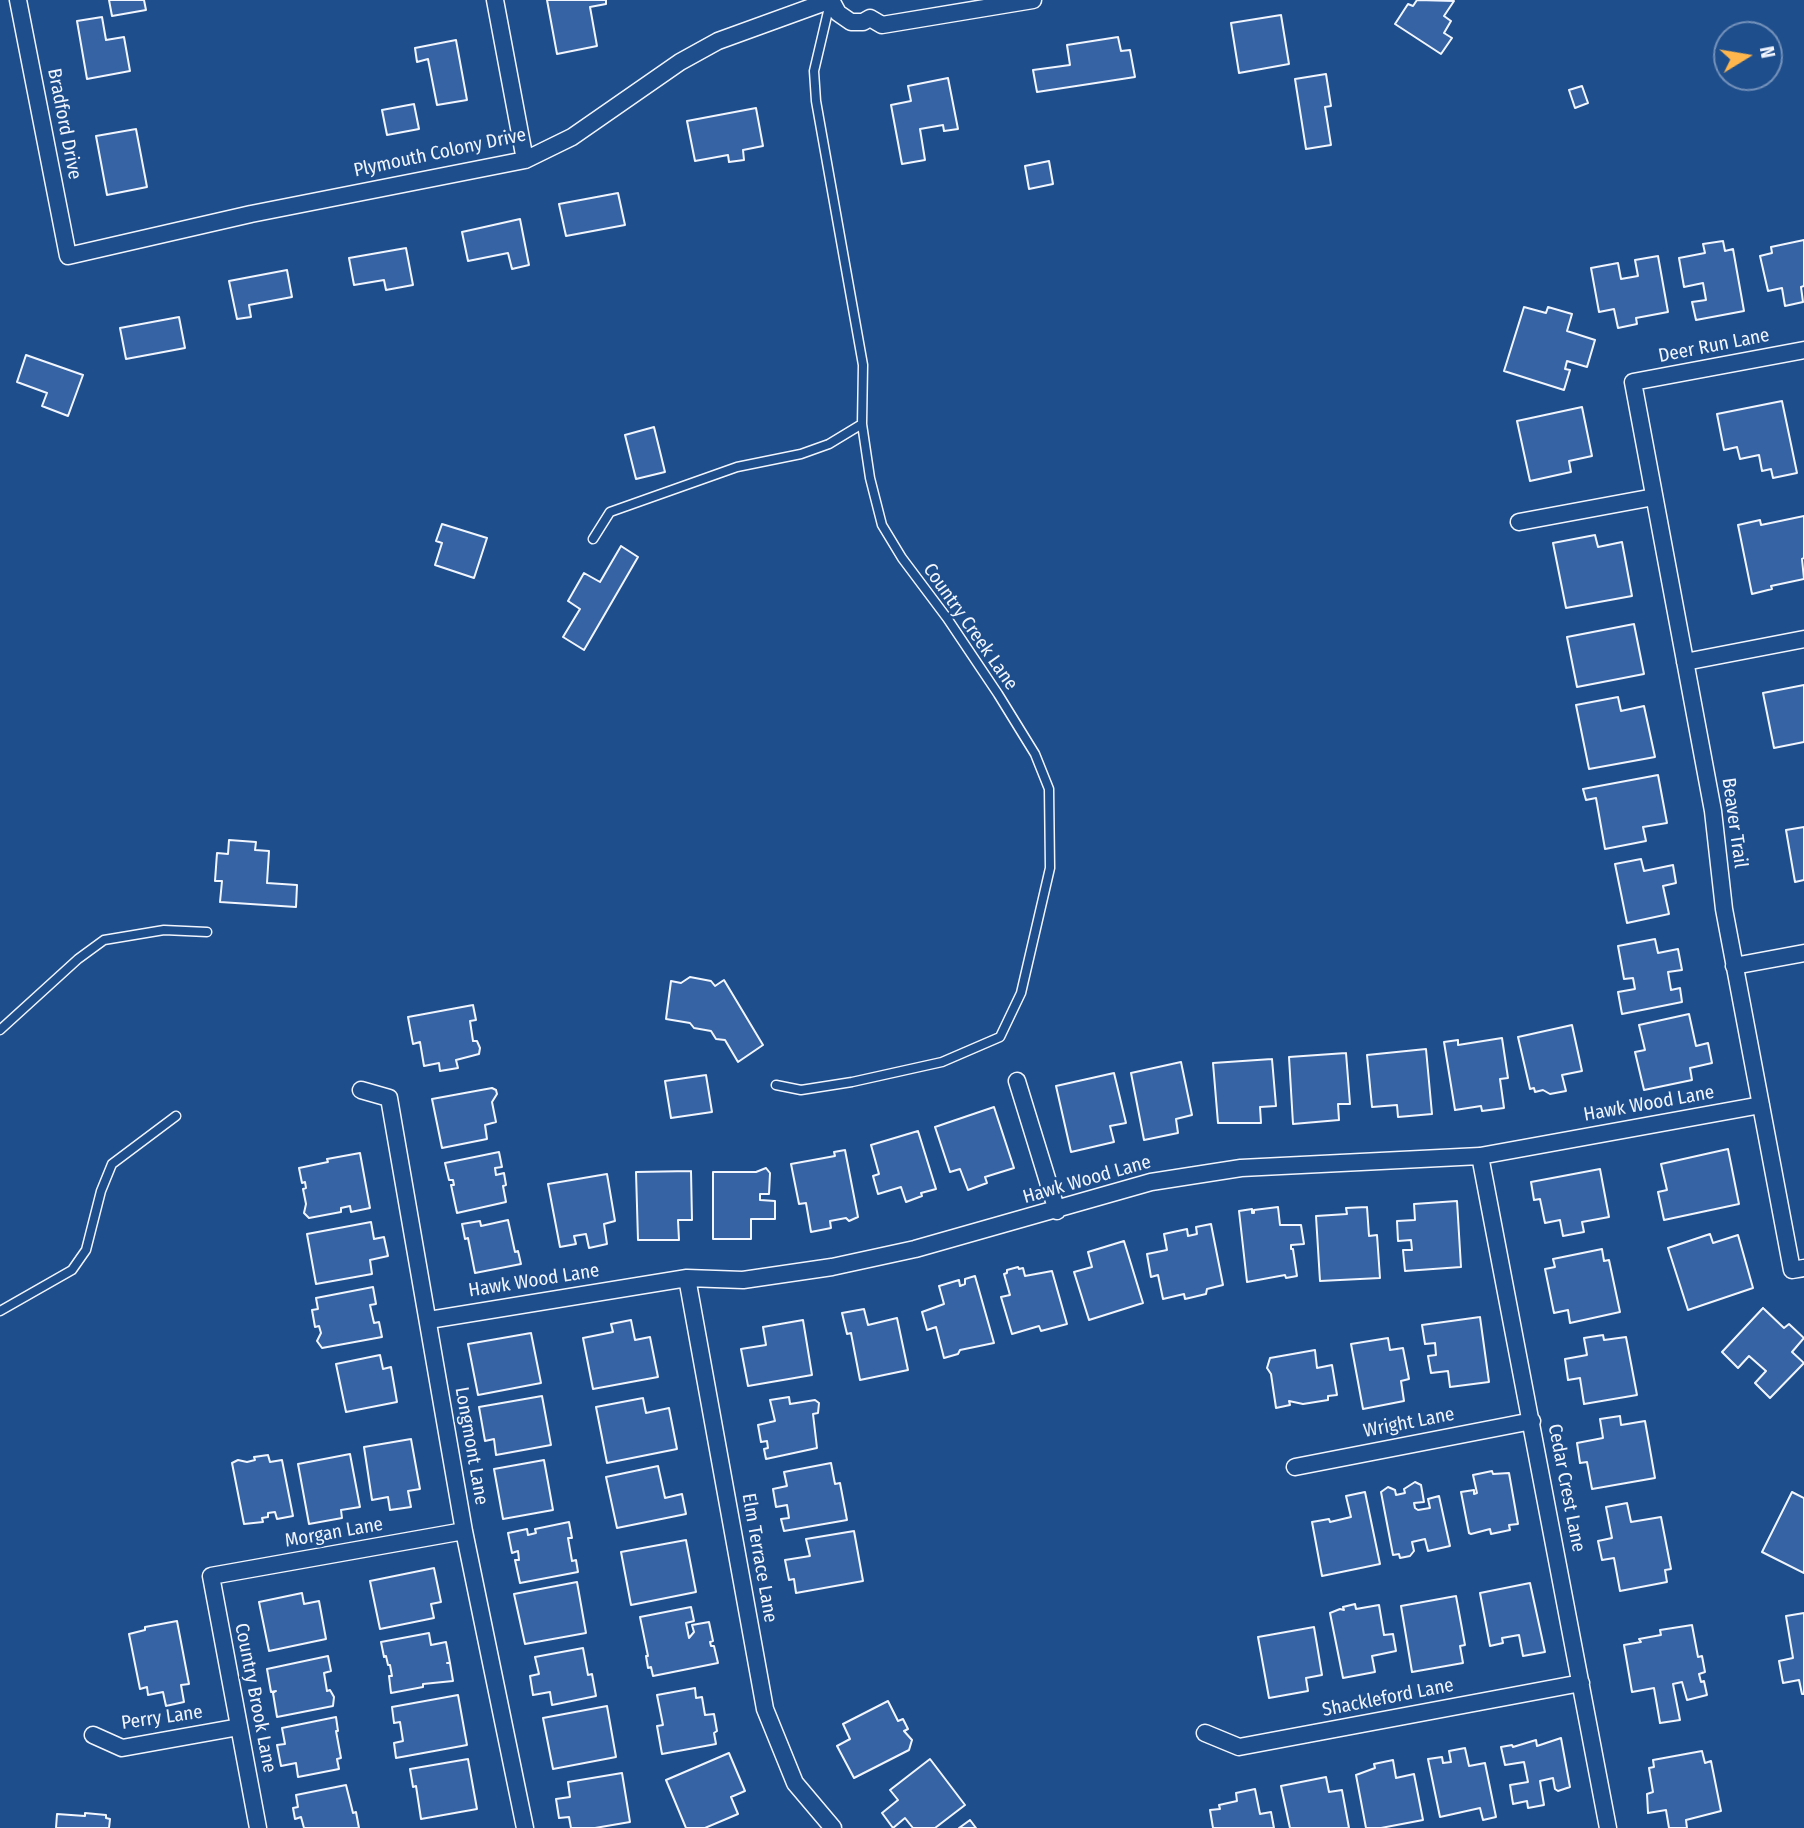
<!DOCTYPE html>
<html>
<head>
<meta charset="utf-8">
<style>
	body { margin:0 }
	#map { position:relative; width:1804px; height:1828px; overflow:hidden; background:#1f4e8c; font-family:"Fira Sans Condensed",sans-serif }
	canvas { display:block }
	.north { position:absolute; left:1713px; top:21px; width:70px; height:70px; box-sizing:border-box; background:#1f4e8c; border:2px solid #7391ba; border-radius:50%; rotate:79deg; font-size:19px; font-weight:700; line-height:28px; text-align:center; color:#f2f6ff }
	.north::after { content:''; display:block; margin:auto; width:24px; height:32px; background:#ffb74d; clip-path:polygon(50% 0,100% 100%,50% 72%,0 100%) }
</style>
</head>
<body>
<div id="map">
<canvas width="1804" height="1828"></canvas>
<div class="north">N</div>
</div>
<script>
const ctx = document.querySelector('canvas').getContext('2d');
ctx.lineJoin = 'round';
function fillPath(path, color) { ctx.fillStyle = color; ctx.fill(path, 'evenodd'); }
const poly = rows => new Path2D(rows.map(r => 'M' + r).join(''));
function trace(path, color, width, dash) { ctx.strokeStyle = color; ctx.lineWidth = width; ctx.lineCap = dash ? 'butt' : 'round'; ctx.setLineDash(dash || []); ctx.stroke(path); }
function drawText(font, color, halo, rows, align = 'center') {
  ctx.font = font + ' "Fira Sans Condensed",sans-serif'; ctx.lineWidth = 5; ctx.setLineDash([]); ctx.textBaseline = 'middle'; ctx.strokeStyle = halo; ctx.fillStyle = color; for (const [text, x, y, turn = 0] of rows) {
    ctx.save(); ctx.translate(x, y); ctx.rotate((+turn || 0) * Math.PI / 180); ctx.textAlign = isNaN(turn) ? turn : align; if (halo) ctx.strokeText(text, 0, 0); ctx.fillText(text, 0, 0); ctx.restore();
  }
}
const building = poly([
	[109,0,144,0,146,10,112,16,109,0],
	[547,0,606,0,606,4,590,7,597,46,557,54,547,0],
	[1417,0,1454,1,1444,16,1451,21,1444,33,1452,38,1441,54,1395,24,1408,4,1413,6,1417,0],
	[1281,15,1289,64,1239,73,1231,23,1281,15],
	[102,17,106,40,124,37,130,71,87,79,77,21,102,17],
	[1118,37,1121,51,1130,50,1135,77,1037,92,1033,70,1070,65,1067,45,1118,37],
	[456,40,467,100,437,105,428,59,417,62,415,48,456,40],
	[1326,74,1331,106,1325,107,1331,145,1306,149,1295,79,1326,74],
	[948,78,958,129,944,131,943,125,920,129,925,160,902,164,891,105,911,101,908,86,948,78],
	[1582,86,1588,103,1575,108,1569,90,1582,86],
	[414,104,419,129,387,135,382,110,414,104],
	[756,108,763,146,743,150,744,160,729,162,728,155,695,161,687,121,756,108],
	[136,129,147,187,107,195,96,136,136,129],
	[1049,161,1053,184,1029,189,1025,166,1049,161],
	[618,193,625,225,566,236,559,204,618,193],
	[520,219,529,265,512,269,508,253,468,261,462,232,520,219],
	[1804,240,1804,286,1801,287,1803,302,1785,306,1782,288,1768,291,1760,256,1772,253,1771,247,1804,240],
	[1723,241,1725,251,1733,249,1744,311,1696,320,1692,302,1706,300,1703,283,1684,287,1679,258,1705,253,1703,244,1723,241],
	[406,248,413,285,386,290,384,280,354,285,349,258,406,248],
	[1658,256,1668,312,1636,318,1637,324,1618,328,1614,309,1599,312,1591,268,1618,263,1621,279,1638,276,1635,260,1658,256],
	[287,270,292,297,249,305,251,317,237,319,229,281,287,270],
	[1524,307,1546,313,1548,307,1572,314,1567,331,1595,340,1587,367,1567,361,1565,369,1570,370,1564,390,1504,371,1524,307],
	[179,317,185,348,126,359,120,328,179,317],
	[26,355,83,375,68,416,42,406,47,393,17,382,26,355],
	[1782,401,1797,473,1773,478,1771,469,1762,471,1759,455,1740,459,1737,447,1724,450,1717,414,1782,401],
	[1582,407,1592,456,1569,461,1571,472,1530,481,1517,421,1582,407],
	[654,427,665,472,636,479,625,435,654,427],
	[1804,516,1804,558,1802,559,1804,579,1771,586,1772,589,1752,594,1738,525,1760,520,1761,525,1804,516],
	[442,524,487,538,474,578,435,565,442,543,436,541,442,524],
	[1595,535,1598,547,1622,542,1632,596,1566,608,1553,543,1595,535],
	[621,546,638,557,584,650,563,637,580,609,568,601,584,573,600,582,621,546],
	[1634,624,1644,674,1577,687,1567,637,1634,624],
	[1804,685,1804,742,1774,748,1763,693,1804,685],
	[1618,697,1621,711,1644,706,1655,757,1589,769,1576,705,1618,697],
	[1658,775,1667,823,1643,827,1646,841,1605,849,1596,798,1586,800,1583,789,1658,775],
	[1804,827,1804,880,1795,882,1786,830,1804,827],
	[229,840,256,842,255,850,269,851,267,883,297,885,296,907,220,902,222,881,215,881,217,853,228,854,229,840],
	[1641,859,1644,871,1673,865,1676,883,1663,886,1669,914,1627,923,1615,864,1641,859],
	[1655,939,1658,953,1678,949,1682,970,1668,972,1671,990,1680,988,1682,1002,1622,1014,1618,992,1635,989,1633,978,1624,979,1618,946,1655,939],
	[690,977,711,981,715,986,724,980,763,1045,738,1062,725,1040,716,1039,711,1031,694,1028,690,1023,666,1019,671,981,681,983,690,977],
	[473,1005,476,1020,470,1021,473,1041,477,1041,480,1048,479,1054,456,1060,458,1068,440,1071,439,1063,424,1066,420,1042,413,1044,408,1017,473,1005],
	[1689,1014,1696,1046,1708,1043,1712,1063,1690,1068,1692,1080,1644,1090,1635,1052,1645,1050,1639,1025,1689,1014],
	[1572,1025,1582,1071,1562,1075,1566,1091,1550,1094,1543,1090,1535,1092,1534,1088,1530,1089,1518,1037,1572,1025],
	[1502,1038,1508,1078,1500,1079,1504,1108,1482,1111,1481,1106,1455,1110,1444,1042,1458,1040,1458,1045,1502,1038],
	[1426,1049,1432,1114,1398,1117,1397,1105,1372,1107,1367,1055,1426,1049],
	[1346,1053,1350,1104,1338,1104,1339,1120,1293,1124,1289,1057,1346,1053],
	[1272,1059,1276,1106,1260,1107,1261,1123,1218,1123,1213,1063,1272,1059],
	[1181,1062,1192,1115,1176,1119,1178,1133,1144,1140,1131,1073,1181,1062],
	[1114,1073,1126,1123,1110,1126,1114,1142,1071,1152,1056,1086,1114,1073],
	[706,1075,712,1112,671,1118,665,1081,706,1075],
	[492,1088,496,1090,497,1094,492,1102,496,1122,485,1125,487,1139,442,1148,432,1099,492,1088],
	[994,1107,1014,1168,985,1177,987,1183,968,1190,960,1169,950,1172,935,1127,994,1107],
	[918,1131,936,1189,921,1193,922,1196,906,1202,901,1187,878,1194,873,1176,879,1174,871,1145,918,1131],
	[1728,1149,1739,1204,1664,1220,1658,1192,1667,1190,1661,1164,1728,1149],
	[845,1150,858,1217,849,1221,846,1218,830,1221,831,1228,811,1232,806,1203,799,1204,791,1164,835,1156,834,1152,845,1150],
	[499,1152,502,1167,495,1168,496,1175,504,1173,506,1185,503,1186,506,1202,457,1213,451,1185,454,1185,453,1180,449,1180,445,1163,499,1152],
	[360,1153,370,1208,351,1212,350,1206,341,1208,341,1212,309,1218,304,1213,306,1204,303,1189,306,1188,305,1182,302,1183,299,1168,328,1162,327,1159,360,1153],
	[766,1168,770,1173,769,1194,760,1194,760,1200,775,1201,775,1219,751,1219,751,1239,713,1239,713,1172,756,1172,766,1168],
	[1600,1169,1609,1217,1582,1222,1584,1232,1563,1236,1560,1220,1545,1223,1540,1199,1534,1200,1531,1182,1600,1169],
	[691,1171,692,1220,678,1220,679,1240,638,1240,636,1172,691,1171],
	[607,1174,615,1221,604,1224,607,1244,589,1248,586,1234,574,1236,576,1244,560,1247,548,1184,607,1174],
	[1457,1201,1461,1267,1405,1271,1403,1250,1412,1250,1411,1240,1398,1241,1397,1221,1415,1220,1414,1204,1457,1201],
	[1278,1207,1280,1225,1301,1225,1304,1244,1291,1245,1291,1249,1293,1249,1297,1276,1286,1278,1285,1275,1247,1282,1239,1211,1252,1209,1252,1213,1254,1213,1254,1210,1278,1207],
	[1367,1207,1369,1236,1377,1235,1380,1278,1320,1281,1316,1216,1347,1214,1346,1208,1367,1207],
	[508,1220,515,1252,518,1251,521,1264,475,1273,468,1238,465,1239,462,1224,480,1221,481,1226,508,1220],
	[371,1222,374,1239,384,1237,388,1256,370,1260,372,1274,316,1284,307,1234,371,1222],
	[1211,1224,1223,1285,1207,1289,1206,1294,1185,1299,1184,1294,1163,1299,1158,1275,1151,1277,1147,1254,1167,1250,1164,1234,1187,1229,1188,1236,1197,1234,1196,1227,1211,1224],
	[1710,1234,1713,1243,1738,1235,1753,1288,1688,1310,1668,1248,1710,1234],
	[1124,1241,1143,1303,1089,1320,1074,1272,1092,1267,1088,1252,1124,1241],
	[1602,1249,1604,1261,1609,1260,1620,1312,1570,1323,1568,1310,1554,1313,1545,1269,1555,1267,1553,1259,1602,1249],
	[1018,1267,1019,1269,1023,1268,1025,1276,1052,1271,1067,1324,1041,1331,1039,1326,1012,1334,1001,1297,1010,1295,1004,1274,1007,1273,1007,1270,1018,1267],
	[975,1276,994,1343,960,1350,958,1354,944,1358,936,1327,927,1330,922,1312,944,1304,939,1286,959,1280,960,1286,965,1284,965,1279,975,1276],
	[373,1287,376,1304,370,1305,374,1323,379,1322,382,1337,322,1348,317,1341,321,1333,319,1326,315,1327,312,1310,318,1309,316,1298,373,1287],
	[1763,1308,1784,1328,1789,1324,1804,1338,1792,1352,1804,1363,1770,1398,1755,1383,1766,1371,1749,1356,1738,1368,1722,1352,1763,1308],
	[864,1309,868,1325,897,1318,908,1370,860,1380,851,1333,847,1334,842,1313,864,1309],
	[1480,1317,1489,1382,1450,1387,1448,1371,1431,1373,1428,1356,1436,1355,1435,1343,1425,1344,1422,1325,1480,1317],
	[631,1320,635,1340,650,1337,658,1377,593,1389,583,1338,613,1332,611,1324,631,1320],
	[803,1320,812,1375,748,1386,741,1349,766,1345,763,1327,803,1320],
	[531,1333,541,1383,478,1395,468,1344,531,1333],
	[1603,1335,1604,1340,1626,1337,1637,1395,1584,1404,1580,1378,1568,1380,1565,1359,1587,1355,1584,1338,1603,1335],
	[1388,1338,1390,1350,1403,1348,1409,1379,1401,1381,1404,1401,1363,1409,1351,1344,1388,1338],
	[1315,1350,1317,1368,1332,1365,1337,1395,1328,1396,1328,1400,1303,1404,1289,1401,1290,1405,1276,1408,1271,1374,1267,1368,1270,1358,1315,1350],
	[380,1355,383,1369,391,1367,397,1402,346,1412,336,1364,380,1355],
	[542,1396,551,1445,496,1455,494,1439,485,1441,479,1407,542,1396],
	[789,1397,790,1404,815,1400,819,1403,818,1413,813,1414,817,1448,766,1459,764,1449,768,1448,767,1441,761,1442,758,1425,775,1421,770,1400,789,1397],
	[643,1398,646,1413,669,1408,677,1449,607,1463,596,1407,643,1398],
	[1620,1416,1621,1425,1645,1421,1655,1478,1592,1489,1587,1462,1580,1463,1577,1443,1603,1438,1600,1419,1620,1416],
	[411,1439,420,1489,408,1491,411,1507,390,1510,388,1497,372,1500,364,1447,411,1439],
	[350,1454,360,1507,341,1510,342,1518,309,1524,298,1464,350,1454],
	[268,1455,270,1462,282,1460,293,1516,277,1519,275,1512,268,1513,268,1517,262,1518,263,1522,244,1524,232,1463,238,1460,247,1462,255,1460,254,1457,268,1455],
	[544,1460,553,1510,503,1519,494,1469,544,1460],
	[831,1463,835,1484,840,1483,847,1520,784,1531,781,1519,789,1518,787,1505,776,1507,773,1489,787,1486,784,1472,831,1463],
	[658,1466,665,1498,682,1494,686,1514,617,1528,606,1477,658,1466],
	[1492,1471,1493,1474,1509,1473,1518,1524,1509,1525,1510,1530,1491,1534,1490,1529,1471,1534,1469,1533,1461,1492,1474,1490,1474,1494,1477,1493,1473,1475,1492,1471],
	[1415,1482,1421,1485,1424,1502,1414,1503,1415,1508,1418,1510,1430,1508,1428,1499,1439,1496,1450,1546,1428,1551,1425,1539,1412,1542,1414,1551,1410,1556,1400,1558,1399,1554,1393,1555,1381,1492,1388,1487,1395,1490,1396,1495,1405,1493,1404,1489,1415,1482],
	[1365,1492,1380,1564,1322,1576,1312,1522,1329,1519,1330,1522,1351,1517,1346,1496,1365,1492],
	[1792,1492,1804,1498,1804,1573,1762,1552,1792,1492],
	[1627,1503,1631,1522,1661,1517,1671,1569,1665,1570,1667,1582,1620,1591,1614,1558,1602,1560,1598,1541,1612,1538,1606,1507,1627,1503],
	[569,1522,572,1538,568,1538,572,1561,576,1560,578,1572,520,1583,515,1560,519,1560,518,1551,512,1553,508,1533,527,1529,528,1535,536,1533,535,1529,569,1522],
	[854,1531,863,1581,796,1593,794,1579,789,1580,785,1560,810,1556,806,1539,854,1531],
	[686,1540,696,1592,631,1605,621,1552,686,1540],
	[434,1568,441,1602,431,1604,434,1618,380,1629,370,1581,434,1568],
	[577,1582,586,1633,525,1644,514,1594,577,1582],
	[1530,1583,1545,1652,1523,1656,1519,1635,1502,1638,1503,1643,1490,1646,1480,1593,1530,1583],
	[302,1593,304,1604,319,1601,326,1639,269,1651,259,1602,302,1593],
	[1456,1596,1465,1645,1460,1646,1463,1663,1412,1672,1401,1606,1456,1596],
	[1355,1604,1356,1609,1379,1605,1384,1635,1393,1634,1396,1651,1372,1656,1375,1672,1343,1678,1330,1613,1340,1609,1344,1610,1343,1607,1355,1604],
	[691,1607,694,1621,686,1623,689,1638,694,1632,692,1625,709,1622,713,1641,710,1642,711,1646,714,1646,718,1663,653,1676,651,1667,648,1668,646,1656,648,1656,640,1617,691,1607],
	[1804,1613,1804,1694,1802,1694,1799,1680,1783,1683,1779,1661,1793,1658,1786,1616,1804,1613],
	[177,1621,189,1684,181,1685,184,1702,166,1706,163,1692,148,1695,147,1687,140,1689,129,1634,145,1630,145,1627,177,1621],
	[1692,1625,1698,1657,1702,1656,1705,1672,1699,1674,1701,1682,1704,1681,1707,1695,1687,1700,1682,1682,1673,1684,1680,1720,1660,1723,1654,1688,1632,1692,1624,1645,1641,1642,1639,1639,1661,1635,1660,1630,1692,1625],
	[1314,1627,1322,1675,1306,1678,1308,1691,1269,1698,1258,1637,1314,1627],
	[429,1633,431,1645,446,1642,450,1663,447,1663,450,1663,453,1681,423,1684,423,1687,391,1693,389,1676,392,1676,390,1665,388,1665,386,1656,384,1657,381,1642,429,1633],
	[583,1648,588,1675,592,1674,596,1696,552,1705,550,1692,533,1695,530,1676,539,1674,535,1657,583,1648],
	[328,1656,331,1671,324,1673,327,1691,330,1690,334,1697,333,1706,277,1717,273,1693,276,1691,271,1692,267,1669,328,1656],
	[695,1688,696,1698,702,1697,705,1715,714,1714,717,1731,714,1733,716,1744,662,1754,657,1726,663,1725,657,1695,695,1688],
	[458,1695,467,1745,396,1758,394,1743,403,1741,400,1722,394,1723,392,1707,458,1695],
	[888,1701,898,1721,903,1719,908,1729,904,1731,912,1740,909,1750,854,1778,837,1746,850,1739,843,1724,888,1701],
	[607,1706,616,1757,553,1769,543,1718,607,1706],
	[336,1717,338,1731,336,1731,341,1758,337,1759,339,1769,298,1777,296,1763,281,1766,277,1745,285,1744,282,1728,336,1717],
	[1561,1738,1570,1787,1558,1791,1555,1789,1553,1778,1540,1781,1544,1805,1528,1808,1527,1801,1513,1804,1510,1785,1528,1782,1524,1762,1505,1765,1501,1747,1512,1745,1513,1747,1536,1740,1537,1746,1561,1738],
	[1465,1748,1469,1766,1485,1763,1496,1817,1483,1820,1480,1808,1440,1817,1428,1759,1442,1757,1443,1763,1451,1762,1449,1751,1465,1748],
	[1702,1751,1705,1763,1711,1761,1721,1811,1686,1820,1687,1828,1669,1828,1666,1810,1648,1813,1647,1794,1653,1792,1649,1768,1654,1767,1653,1760,1702,1751],
	[729,1753,745,1791,731,1797,738,1814,705,1828,686,1828,666,1780,729,1753],
	[468,1759,477,1809,421,1819,416,1786,413,1787,410,1769,468,1759],
	[930,1759,965,1805,935,1828,913,1828,905,1818,893,1828,882,1813,898,1800,890,1790,930,1759],
	[1393,1760,1396,1778,1414,1774,1423,1820,1381,1828,1366,1828,1356,1775,1375,1768,1374,1764,1393,1760],
	[622,1773,630,1822,595,1828,571,1828,569,1817,559,1818,556,1799,570,1797,568,1782,622,1773],
	[1326,1777,1329,1792,1342,1790,1349,1828,1290,1828,1281,1786,1326,1777],
	[346,1785,353,1813,356,1812,359,1828,304,1828,301,1817,295,1819,293,1808,298,1807,296,1795,346,1785],
	[1255,1789,1260,1814,1271,1812,1274,1828,1213,1828,1210,1810,1220,1809,1219,1805,1237,1801,1236,1793,1255,1789],
	[85,1813,106,1815,106,1818,110,1819,109,1828,56,1828,57,1814,85,1816,85,1813],
	[970,1820,976,1828,959,1828,970,1820]
]);
fillPath(building, '#3563a3');
trace(building, '#f2f6ff', 2);
const service = poly([
	[593,539,610,512,737,467,801,454,829,444,862,424],
	[0,1030,78,959,104,940,164,930,207,932],
	[776,1085,801,1090,852,1082,942,1062,1000,1037,1021,993,1050,868,1049,789,1035,754,998,694,947,618,902,558,882,525,870,478,862,424,863,365,816,101,814,71,830,3],
	[0,1311,72,1270,86,1250,101,1191,112,1164,176,1116]
]);
const minor = poly([
	[18,0,68,256,251,214,525,160,572,137,680,62,718,41,831,0],
	[495,0,525,160],
	[831,0,838,13,851,22,863,22,870,18,882,25,1033,0],
	[1804,350,1633,382,1713,811,1724,909,1792,1270,1804,1268],
	[1519,522,1654,497],
	[1685,662,1804,639],
	[1734,966,1804,953],
	[1017,1081,1057,1211],
	[361,1090,389,1098,464,1531,525,1828],
	[1480,1156,1608,1828],
	[687,1278,765,1709,795,1783,833,1828],
	[429,1320,687,1278,743,1280,832,1267,915,1249,1151,1182,1241,1168,1480,1156,1761,1105],
	[1295,1467,1532,1421],
	[1205,1733,1239,1747,1581,1683],
	[93,1735,122,1748,239,1727],
	[258,1828,211,1576,464,1531]
]);
trace(service, '#f2f6ff', 11);
trace(minor, '#f2f6ff', 19);
trace(service, '#1f4e8c', 8);
trace(minor, '#1f4e8c', 16);
drawText('19px', '#f2f6ff', '#1f4e8c', [
	["Bradford Drive",64,124,79],
	["Plymouth Colony Drive",440,153,-12],
	["Deer Run Lane",1714,346,-11],
	["Country Creek Lane",970,627,55],
	["Beaver Trail",1734,823,82],
	["Hawk Wood Lane",1649,1104,-10],
	["Hawk Wood Lane",1087,1180,-16],
	["Hawk Wood Lane",534,1281,-9],
	["Wright Lane",1409,1423,-11],
	["Longmont Lane",471,1446,80],
	["Cedar Crest Lane",1566,1488,79],
	["Morgan Lane",334,1533,-10],
	["Elm Terrace Lane",759,1558,80],
	["Country Brook Lane",255,1698,79],
	["Shackleford Lane",1388,1698,-11],
	["Perry Lane",162,1718,-8]
]);
</script>
</body>
</html>
